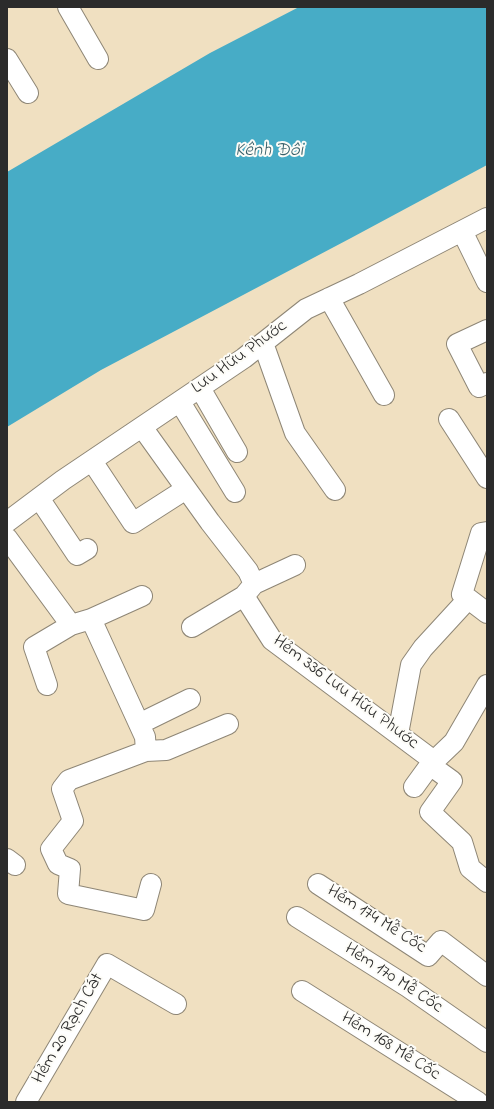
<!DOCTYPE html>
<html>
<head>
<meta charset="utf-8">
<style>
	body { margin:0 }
	#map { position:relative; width:494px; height:1109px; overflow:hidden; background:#f0e0c1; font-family:"Indie Flower",sans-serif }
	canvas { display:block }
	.frame { position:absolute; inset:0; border:8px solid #2b2b2b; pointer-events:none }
</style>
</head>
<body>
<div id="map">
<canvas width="494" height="1109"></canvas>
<div class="frame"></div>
</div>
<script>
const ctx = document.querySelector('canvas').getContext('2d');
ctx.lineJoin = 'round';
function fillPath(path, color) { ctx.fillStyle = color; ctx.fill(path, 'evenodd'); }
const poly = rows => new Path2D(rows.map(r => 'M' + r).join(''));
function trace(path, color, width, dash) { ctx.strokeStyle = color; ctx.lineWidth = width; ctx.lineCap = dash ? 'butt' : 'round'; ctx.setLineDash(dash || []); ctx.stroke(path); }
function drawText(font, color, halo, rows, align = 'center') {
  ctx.font = font + ' "Indie Flower",sans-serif'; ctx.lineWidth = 4; ctx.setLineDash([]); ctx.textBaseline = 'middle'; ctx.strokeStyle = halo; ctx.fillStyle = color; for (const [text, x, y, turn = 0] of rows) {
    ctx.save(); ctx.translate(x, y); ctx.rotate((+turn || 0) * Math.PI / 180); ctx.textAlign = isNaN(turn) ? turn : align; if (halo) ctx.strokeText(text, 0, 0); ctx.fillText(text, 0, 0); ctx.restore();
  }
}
fillPath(poly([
	[299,7,487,7,487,165,351,238,101,370,7,427,7,172,210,53]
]), '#47acc6');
const minor = poly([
	[68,7,98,59],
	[7,59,28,93],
	[462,231,487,282],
	[329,298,384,395],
	[487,330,457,344,479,387,487,383],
	[263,343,295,433,335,490],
	[200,388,237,452],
	[180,402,235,492],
	[449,419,487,478],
	[142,427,210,522,248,571,254,584,244,596,272,640,434,761],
	[92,461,133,523,186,489],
	[39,498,77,555,87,549],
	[7,522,63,480,244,358,306,309,359,284,487,218],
	[487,532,481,533,462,594,487,613],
	[7,538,71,625,91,619,145,737,146,751,69,780,62,789,73,821,51,849,58,864,70,869,68,894,144,910,151,884],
	[254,584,295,565],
	[91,619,142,596],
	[192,627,244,596],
	[47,685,34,647,71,625],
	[139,724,190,699],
	[398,734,411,665,423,648,468,599],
	[146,751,166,750,228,724],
	[430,765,452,781,430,812,462,842,470,868,487,882],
	[414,787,430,765,454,742,487,685],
	[7,859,15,865],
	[318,884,428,956,441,941,487,976],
	[297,917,408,987,487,1042],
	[302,991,478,1102],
	[26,1102,107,964,176,1004]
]);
trace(minor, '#8e8676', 22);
trace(minor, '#fff', 20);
drawText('18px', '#2b2b2b', '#fdfcf7', [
	["Lưu Hữu Phước",240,358,-36],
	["Hẻm 336 Lưu Hữu Phước",345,693,37],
	["Hẻm 174 Mễ Cốc",376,920,32],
	["Hẻm 170 Mễ Cốc",393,979,33],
	["Hẻm 20 Rạch Cát",69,1029,-60],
	["Hẻm 168 Mễ Cốc",390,1047,32]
]);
drawText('italic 19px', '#365f69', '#fdfcf7', [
	["Kênh Đôi",269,152]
]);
</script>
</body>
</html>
